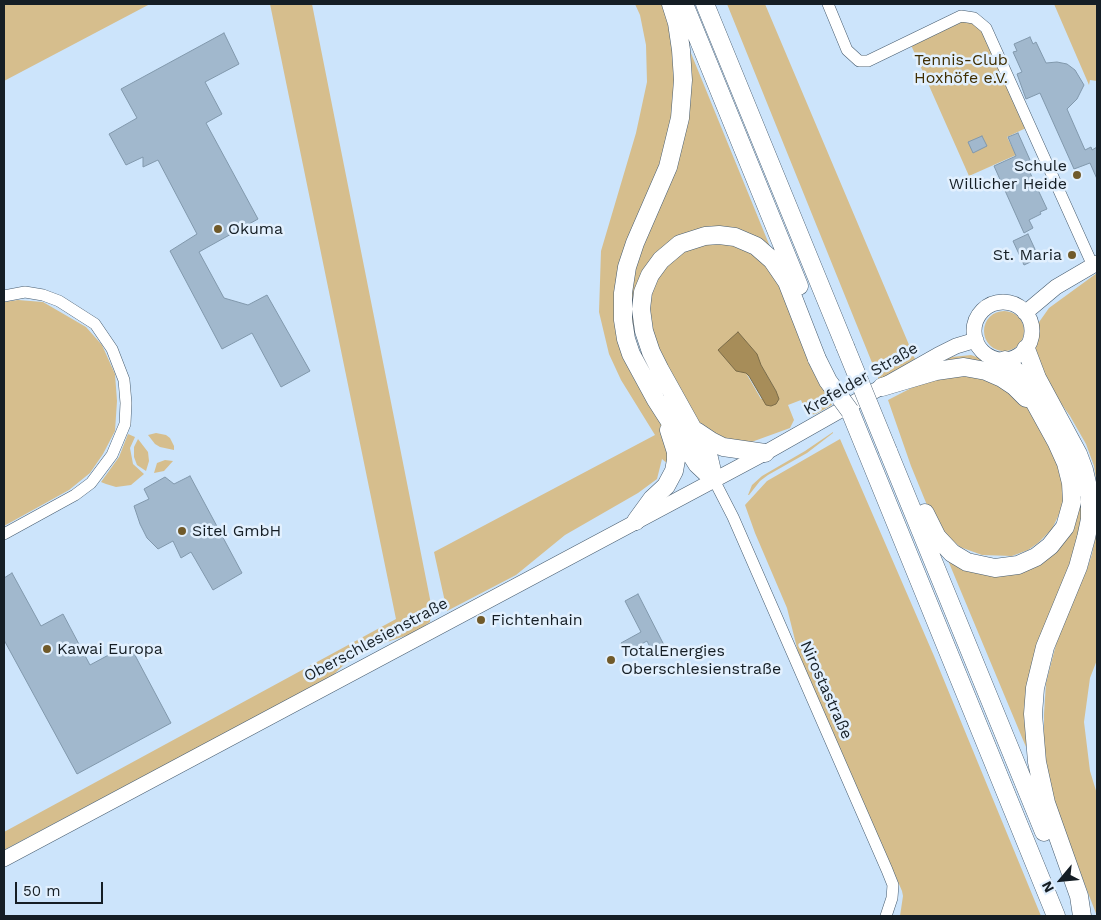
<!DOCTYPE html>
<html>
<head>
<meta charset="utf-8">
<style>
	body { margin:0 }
	#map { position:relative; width:1101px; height:920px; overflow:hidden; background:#cce4fb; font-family:"Work Sans",sans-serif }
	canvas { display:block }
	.frame { position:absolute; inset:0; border:5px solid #151e25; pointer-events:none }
	.north { position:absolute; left:1036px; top:855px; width:50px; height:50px; -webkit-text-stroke:4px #e2f0fe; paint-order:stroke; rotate:242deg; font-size:14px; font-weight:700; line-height:20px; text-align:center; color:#151e25 }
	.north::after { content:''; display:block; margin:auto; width:18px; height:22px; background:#151e25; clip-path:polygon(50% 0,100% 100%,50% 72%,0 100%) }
	.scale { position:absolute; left:15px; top:882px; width:88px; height:22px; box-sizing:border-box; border:2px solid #151e25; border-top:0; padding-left:6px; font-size:15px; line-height:18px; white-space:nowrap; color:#151e25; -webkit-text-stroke:4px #e2f0fe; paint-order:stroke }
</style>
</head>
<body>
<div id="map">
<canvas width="1101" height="920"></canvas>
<div class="frame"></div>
<div class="north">N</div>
<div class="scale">50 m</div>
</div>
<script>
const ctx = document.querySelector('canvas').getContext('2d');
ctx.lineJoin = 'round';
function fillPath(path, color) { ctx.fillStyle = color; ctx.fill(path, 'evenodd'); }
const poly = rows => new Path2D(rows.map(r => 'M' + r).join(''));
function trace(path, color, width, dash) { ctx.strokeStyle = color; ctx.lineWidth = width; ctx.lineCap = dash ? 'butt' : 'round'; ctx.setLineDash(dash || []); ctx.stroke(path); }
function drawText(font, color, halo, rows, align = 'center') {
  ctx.font = font + ' "Work Sans",sans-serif'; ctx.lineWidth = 5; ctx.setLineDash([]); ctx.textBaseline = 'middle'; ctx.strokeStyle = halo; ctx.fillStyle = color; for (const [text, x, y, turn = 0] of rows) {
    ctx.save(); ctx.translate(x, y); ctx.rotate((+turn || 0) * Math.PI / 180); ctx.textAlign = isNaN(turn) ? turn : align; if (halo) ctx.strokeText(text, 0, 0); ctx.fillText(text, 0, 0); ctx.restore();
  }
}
fillPath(poly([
	[4,4,150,4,4,81],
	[270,4,312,4,431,604,430,622,414,633,381,644,346,663,331,677,4,850,4,832,396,619],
	[635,4,663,4,667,15,674,64,674,107,668,141,655,180,629,237,619,343,633,377,668,436,670,466,662,459,657,479,638,493,565,535,516,575,447,611,434,552,655,435,621,380,609,354,599,312,601,251,636,133,647,82,646,45,640,15],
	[727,4,765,4,915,359,879,380],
	[1054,4,1097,4,1097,81,1090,80,1089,85],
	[964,21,973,23,984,34,1026,128,1007,137,1016,155,969,176,911,45],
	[686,41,773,254,711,232,644,279,649,368,640,348,632,322,630,301,637,256,671,170],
	[712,242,733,246,750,253,766,265,778,281,832,405,816,414,807,415,801,400,788,405,794,420,790,428,746,444,734,443,706,432,694,416,656,347,648,311,650,294,660,273,672,260,689,249],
	[761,365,776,391,761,399,746,373],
	[1097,273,1097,485,1094,466,1086,444,1070,416,1052,391,1033,346,1037,325,1049,308],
	[18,300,43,302,86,327,102,345,115,374,117,401,115,431,103,454,90,473,69,490,4,526,4,302],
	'984 331a20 20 0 1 1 40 0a20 20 0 1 1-40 0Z',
	[971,355,996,364,1013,374,942,362,952,357],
	[1025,360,1089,508,1027,703,1026,747,942,546,1008,571,1077,513,1019,366],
	[959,373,995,380,1019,398,1039,422,1062,468,1064,500,1062,508,1052,529,1038,543,1028,550,1012,556,982,555,960,547,940,529,929,510,911,466,888,400,925,381],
	[833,432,833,433,807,453,768,475,760,481,749,495,748,495,752,485,762,476,805,451],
	[156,433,166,435,170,438,174,446,174,450,160,447,155,444,148,435],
	[128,434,135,437,130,448,133,464,144,474,131,485,116,487,106,484,101,482,119,457],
	[138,439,148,452,149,461,146,471,137,465,134,457,134,447],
	[840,439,934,656,1041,916,900,916,903,896,902,891,798,652,787,608,755,533,745,505,767,481],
	[165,460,173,461,164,471,154,473,157,463],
	[1097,525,1097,660,1090,678,1084,722,1090,771,1097,794,1097,916,1054,805,1044,763,1044,714,1046,683,1060,629,1087,569,1092,554]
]), '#d6be8d');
const water = poly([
	[738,332,757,354,761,365,776,391,779,399,776,404,771,406,766,405,749,376,746,373,736,371,718,350,738,332]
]);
fillPath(water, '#a78d59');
trace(water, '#7b6c49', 1);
const building = poly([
	[224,33,239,64,205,82,222,114,206,123,258,219,199,252,224,298,248,305,267,295,310,371,281,387,252,333,222,349,170,251,197,234,158,160,143,167,143,157,126,165,109,134,137,118,121,89,224,33],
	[1030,37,1033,44,1036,42,1046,63,1057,62,1067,64,1075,70,1084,85,1077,99,1067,109,1085,150,1091,147,1092,150,1097,147,1097,179,1090,163,1074,169,1040,93,1026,99,1017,74,1022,72,1013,52,1017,51,1014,44,1030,37],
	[1018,133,1030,160,1025,162,1047,209,1040,212,1041,214,1029,220,1033,228,1024,233,994,166,1016,156,1008,137,1018,133],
	[982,136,987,146,973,153,968,142,982,136],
	[1028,234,1039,258,1024,265,1013,241,1028,234],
	[190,476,242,573,213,590,191,552,181,558,173,541,158,549,147,538,140,524,134,506,149,499,144,489,165,477,174,484,190,476],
	[12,573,41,626,63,614,90,665,129,644,171,723,77,774,4,640,4,578,12,573],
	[638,594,665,647,653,653,647,641,626,652,621,643,641,632,625,601,638,594]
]);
fillPath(building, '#a1b8cd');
trace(building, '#8198ac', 1);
const minor = poly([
	[828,4,847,50,859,61,868,61,961,16,974,18,986,28,1093,266],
	[4,296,25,292,43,295,59,301,95,324,112,349,124,380,126,403,125,424,112,455,91,483,75,495,4,534],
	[714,480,733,517,887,870,893,885,892,898,886,916]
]);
const major = poly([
	'974 331a29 29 0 1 1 58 0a29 29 0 1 1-58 0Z',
	[1025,313,1056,287,1097,263],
	[4,859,765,453,938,355,956,346,976,340]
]);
const highway = poly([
	[671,4,677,23,681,50,683,80,680,118,668,167,635,243,627,267,623,293,623,320,626,339,631,354,656,400,697,464,714,480],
	[684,4,799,286],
	[705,4,845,346],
	[1026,349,1037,378,1078,454,1084,470,1090,496,1090,519,1086,538,1078,567,1045,647,1035,688,1033,714,1037,762,1046,803,1079,896,1082,916],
	[882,387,936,371,964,367,986,371,1002,378,1014,386,1026,398],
	[850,411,1056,916],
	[696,431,711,441,723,447,765,453],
	[888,451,1044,832],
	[714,480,709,458,660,370,651,352,644,331,641,309,643,292,650,275,661,260,680,244,705,236,719,235,735,237,756,246,772,260,787,282,817,359],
	[925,513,937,537,952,553,967,562,995,568,1018,565,1036,557,1050,546,1065,527,1072,502,1071,483,1066,463,1057,443,1019,374,1005,360],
	[636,521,652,499,666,486,674,471,676,460,676,452,669,430]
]);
trace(minor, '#475c6f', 12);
trace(major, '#475c6f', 16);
trace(highway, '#475c6f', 19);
trace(minor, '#fff', 11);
trace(major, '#fff', 15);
trace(highway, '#fff', 18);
const highwayBridge = poly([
	[845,346,888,451],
	[817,359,828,381,850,411]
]);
trace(highwayBridge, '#475c6f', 19, []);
trace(highwayBridge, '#fff', 18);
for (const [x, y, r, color] of [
	[1077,175,5,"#705a2a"],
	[218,229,5,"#705a2a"],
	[1072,255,5,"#705a2a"],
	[182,531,5,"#705a2a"],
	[481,620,5,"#705a2a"],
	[47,649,5,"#705a2a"],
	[611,660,5,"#705a2a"]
]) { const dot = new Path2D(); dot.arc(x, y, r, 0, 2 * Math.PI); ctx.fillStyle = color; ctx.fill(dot); trace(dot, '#e2f0fe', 2); }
drawText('16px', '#402e01', '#e2f0fe', [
	["Tennis-Club",961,60],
	["Hoxhöfe e.V.",961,78]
]);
drawText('16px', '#151e25', '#e2f0fe', [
	["Schule",1067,166,"right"],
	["Willicher Heide",1067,184,"right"],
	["Okuma",228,229],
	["St. Maria",1062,255,"right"],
	["Sitel GmbH",192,531],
	["Fichtenhain",491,620],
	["Kawai Europa",57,649],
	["TotalEnergies",621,651],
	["Oberschlesienstraße",621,669]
], 'left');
drawText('16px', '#151e25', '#e2f0fe', [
	["Krefelder Straße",861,379,-30],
	["Oberschlesienstraße",376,640,-28],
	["Nirostastraße",826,690,66]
]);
</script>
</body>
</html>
